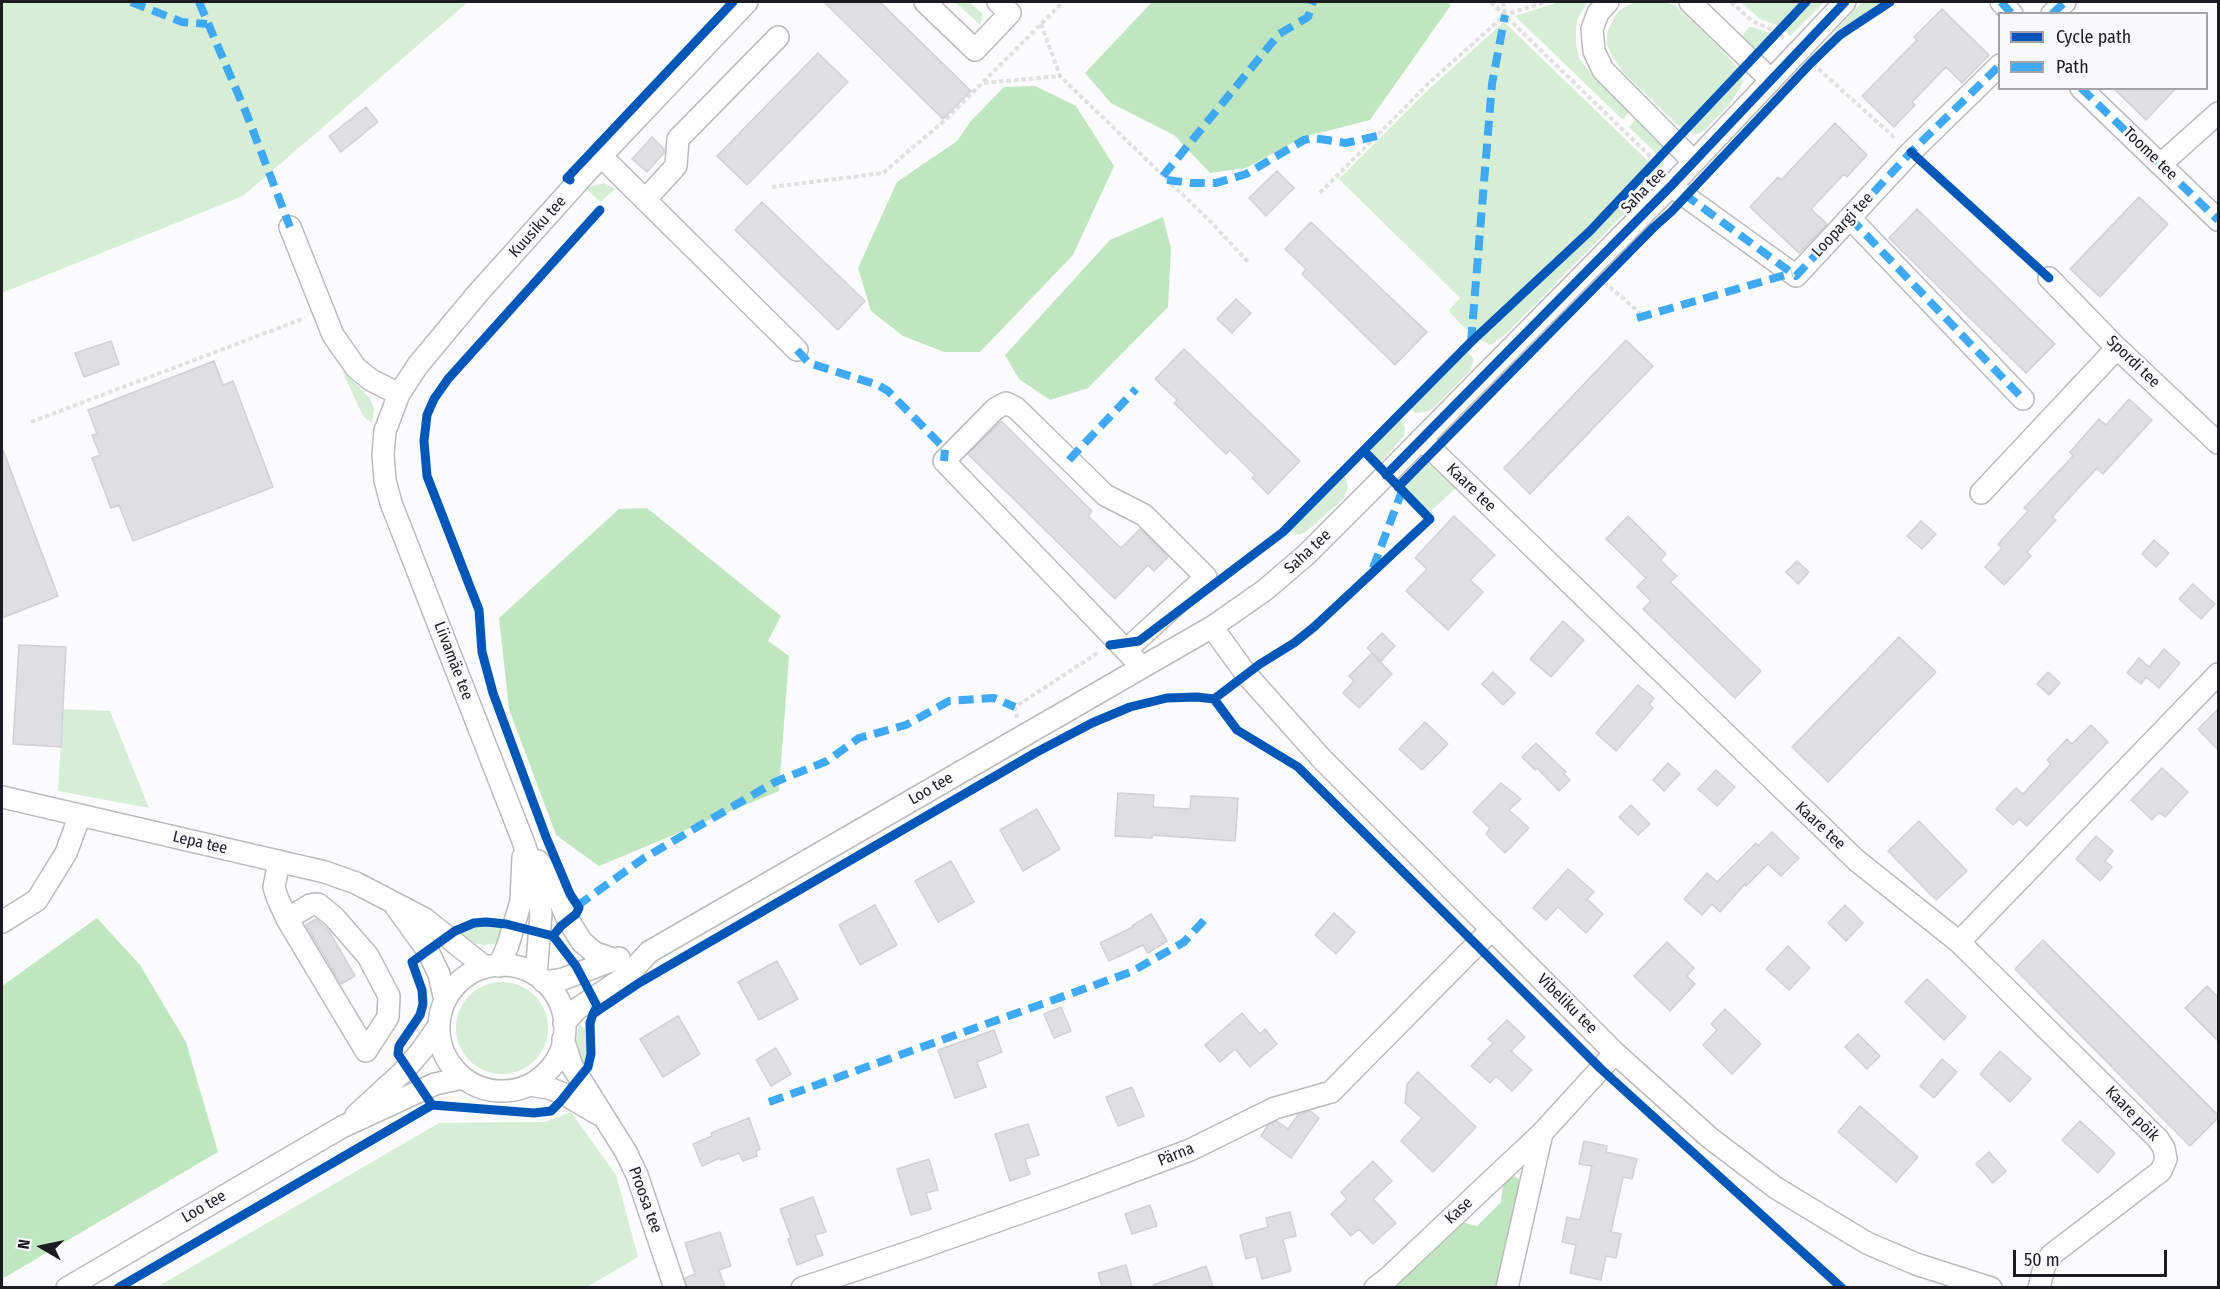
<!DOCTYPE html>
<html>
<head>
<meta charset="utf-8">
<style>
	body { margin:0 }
	#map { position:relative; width:2220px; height:1289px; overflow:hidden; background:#fcfbfd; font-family:"Fira Sans Condensed",sans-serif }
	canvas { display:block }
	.frame { position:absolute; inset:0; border:3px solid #1c1b22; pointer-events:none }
	.legend { position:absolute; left:1998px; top:12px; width:210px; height:78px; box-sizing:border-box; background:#fbfafe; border:2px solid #a2a1a6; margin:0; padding:8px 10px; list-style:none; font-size:18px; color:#1c1b22 }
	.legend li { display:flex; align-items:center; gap:12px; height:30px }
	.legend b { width:30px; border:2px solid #a2a1a6 }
	.north { position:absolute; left:12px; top:1217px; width:60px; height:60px; -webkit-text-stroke:4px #fbfafe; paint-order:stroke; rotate:279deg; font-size:16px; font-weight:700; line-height:24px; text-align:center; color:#1c1b22 }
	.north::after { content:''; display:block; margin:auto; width:21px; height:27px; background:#1c1b22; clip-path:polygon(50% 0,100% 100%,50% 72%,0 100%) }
	.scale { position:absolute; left:2013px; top:1250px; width:154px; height:27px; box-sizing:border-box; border:3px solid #1c1b22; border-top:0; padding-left:8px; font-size:18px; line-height:21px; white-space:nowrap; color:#1c1b22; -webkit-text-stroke:4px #fbfafe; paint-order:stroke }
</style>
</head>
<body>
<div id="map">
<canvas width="2220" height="1289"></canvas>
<div class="frame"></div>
<ul class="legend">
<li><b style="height:8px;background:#0057b8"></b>Cycle path</li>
<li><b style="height:8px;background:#3fa9f5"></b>Path</li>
</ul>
<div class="north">N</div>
<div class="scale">50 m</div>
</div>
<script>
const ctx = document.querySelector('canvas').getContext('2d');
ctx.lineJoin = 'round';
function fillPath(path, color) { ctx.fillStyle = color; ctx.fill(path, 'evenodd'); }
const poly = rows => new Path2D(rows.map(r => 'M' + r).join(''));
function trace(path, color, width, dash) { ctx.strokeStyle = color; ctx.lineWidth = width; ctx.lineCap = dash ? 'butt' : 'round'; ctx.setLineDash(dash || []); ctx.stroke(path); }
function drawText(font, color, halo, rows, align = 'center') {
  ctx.font = font + ' "Fira Sans Condensed",sans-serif'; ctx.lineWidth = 5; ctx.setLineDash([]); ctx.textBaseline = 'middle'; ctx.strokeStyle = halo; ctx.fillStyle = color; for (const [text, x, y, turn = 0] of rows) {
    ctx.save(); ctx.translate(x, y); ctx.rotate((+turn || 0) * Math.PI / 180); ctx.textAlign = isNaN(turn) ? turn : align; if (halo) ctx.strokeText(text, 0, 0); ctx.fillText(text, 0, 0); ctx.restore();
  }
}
fillPath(poly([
	[2,2,468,2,243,196,2,293],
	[955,2,969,2,983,14,980,25],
	[1559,2,1587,2,1578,18,1576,27,1576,45,1579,58,1589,71,1629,112,1623,120,1515,16],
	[1635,2,1664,2,1675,5,1721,49,1738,68,1682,129,1623,72,1613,58,1607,45,1607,32,1615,16,1620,10],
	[1741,2,1803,2,1779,26,1760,19],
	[1810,2,1824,2,1790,36,1784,29],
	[1862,2,1885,2,1833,33],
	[1504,22,1650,163,1581,235,1473,336,1450,313,1450,309,1460,298,1339,179,1429,89],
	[1749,27,1752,27,1772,34,1757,47,1754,47,1741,37],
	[1742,73,1743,82,1740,88,1731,102,1704,131,1697,134,1687,131],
	[1636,119,1642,126,1649,125,1660,139,1664,148,1657,154,1629,127],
	[1664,156,1663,169,1656,181,1506,334,1491,345,1478,339,1570,254],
	[604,183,615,189,600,202,586,188],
	[1466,350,1474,359,1470,371,1432,409,1426,412,1415,413,1410,408],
	[342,371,368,396,372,403,374,409,372,423,363,416],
	[1400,418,1405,427,1404,436,1380,463,1368,449],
	[1427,465,1434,466,1457,487,1431,511,1425,510,1404,487],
	[1344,473,1348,487,1343,499,1306,532,1299,535,1287,530],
	[63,709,110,711,149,808,58,791],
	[486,925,505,928,498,943,482,945,474,943,457,934,465,930],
	'456 1028a46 46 0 1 1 92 0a46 46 0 1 1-92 0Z',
	[579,1024,585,1029,587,1054,583,1069,575,1047],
	[571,1112,616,1175,638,1257,587,1287,157,1287,439,1123,545,1122]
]), '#d6eed5');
fillPath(poly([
	[1152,2,1447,2,1451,5,1370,120,1303,137,1246,168,1210,173,1174,135,1111,103,1085,73],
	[1035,86,1076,106,1114,166,1073,255,980,352,944,352,903,336,871,311,858,268,897,182,957,141,970,122,1004,87],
	[1163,217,1171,249,1168,307,1088,388,1050,400,1019,379,1005,355,1110,240],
	[647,508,781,616,768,641,789,656,779,791,599,866,556,835,509,709,499,618,619,509],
	[97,918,140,965,186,1042,218,1152,2,1279,2,986],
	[1514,1176,1524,1183,1502,1287,1385,1288,1461,1222,1477,1226,1501,1202,1503,1182]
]), '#c0e6bf');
const building = poly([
	[824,2,880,2,971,91,943,119,824,2],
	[1942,9,1989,55,1962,83,1946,67,1912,102,1915,105,1894,127,1862,96,1917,40,1914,37,1942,9],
	[818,53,848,82,747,185,717,156,818,53],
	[2113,88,2176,88,2146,120,2113,88],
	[366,107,378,122,341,152,329,136,366,107],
	[1835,123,1867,155,1847,177,1844,174,1811,209,1827,224,1799,253,1750,207,1778,177,1781,180,1835,123],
	[652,137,664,149,664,153,647,172,632,159,652,137],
	[1277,171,1294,188,1266,216,1249,198,1277,171],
	[2139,197,2168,224,2100,297,2070,269,2139,197],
	[762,202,865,301,838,330,735,230,762,202],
	[1917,209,2055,344,2026,373,1889,238,1917,209],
	[1311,222,1427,332,1395,365,1302,274,1306,269,1285,249,1311,222],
	[1236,299,1251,313,1232,333,1217,319,1236,299],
	[1626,340,1653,366,1530,494,1504,468,1626,340],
	[111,341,119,364,84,377,75,353,111,341],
	[1184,349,1300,461,1268,494,1252,478,1255,475,1230,450,1226,454,1174,403,1177,400,1155,379,1184,349],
	[214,361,223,385,233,381,273,487,133,541,119,505,111,508,92,458,100,455,92,435,97,434,88,410,214,361],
	[2129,399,2152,420,2103,474,2097,468,2052,517,2056,520,2027,552,2031,556,2004,585,1985,567,2002,548,1998,544,2028,511,2024,508,2073,456,2070,452,2099,419,2106,425,2129,399],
	[1001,421,1092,511,1088,516,1121,548,1140,529,1168,557,1154,571,1148,565,1115,599,968,454,1001,421],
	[3,450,58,596,2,618,2,451,3,450],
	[1454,516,1495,555,1470,580,1483,592,1448,630,1406,591,1427,569,1415,558,1454,516],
	[1628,516,1666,554,1660,560,1677,576,1670,582,1761,671,1735,698,1643,609,1651,601,1637,587,1646,578,1606,539,1628,516],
	[1921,521,1936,534,1922,549,1907,536,1921,521],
	[2154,540,2169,553,2156,567,2142,554,2154,540],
	[1797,561,1809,572,1798,584,1786,572,1797,561],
	[2193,584,2215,604,2201,619,2179,599,2193,584],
	[1563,621,1584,640,1551,677,1530,659,1563,621],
	[1382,633,1395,646,1381,661,1367,648,1382,633],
	[1899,637,1936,672,1828,782,1792,747,1899,637],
	[19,645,66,647,61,747,13,744,19,645],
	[2164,649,2180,663,2159,688,2146,677,2141,684,2127,673,2139,658,2149,667,2164,649],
	[1372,653,1392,674,1359,708,1343,693,1354,681,1349,676,1372,653],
	[1493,672,1515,693,1503,705,1482,684,1493,672],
	[2048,672,2060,683,2049,695,2037,684,2048,672],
	[1638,685,1654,698,1649,704,1653,708,1616,751,1596,733,1638,685],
	[2218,709,2218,750,2198,729,2218,709],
	[1425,722,1448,744,1422,770,1399,749,1425,722],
	[2091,725,2108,742,2027,826,2019,819,2013,825,1996,809,2016,788,2023,794,2051,764,2047,760,2067,739,2072,744,2091,725],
	[1536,743,1566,772,1564,774,1570,780,1559,791,1537,768,1535,770,1522,757,1536,743],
	[1668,763,1680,774,1664,791,1653,780,1668,763],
	[2162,768,2188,792,2165,817,2159,812,2152,820,2131,800,2162,768],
	[1716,770,1735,787,1717,806,1698,789,1716,770],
	[1501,783,1521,799,1509,810,1529,828,1505,853,1486,834,1490,828,1473,812,1501,783],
	[1118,793,1154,795,1153,807,1190,809,1191,796,1238,798,1235,841,1152,835,1152,838,1115,836,1118,793],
	[1631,805,1650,824,1638,835,1619,817,1631,805],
	[1037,809,1060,849,1023,871,1000,830,1037,809],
	[1919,821,1967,871,1936,900,1888,851,1919,821],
	[1772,832,1799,858,1781,876,1768,864,1746,886,1745,884,1720,912,1712,904,1702,915,1684,899,1707,873,1717,882,1756,843,1758,846,1772,832],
	[2096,836,2113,851,2105,861,2112,867,2100,881,2076,859,2096,836],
	[951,861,974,902,938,922,915,881,951,861],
	[1568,869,1594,892,1587,899,1603,914,1586,933,1558,907,1546,920,1533,908,1568,869],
	[875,905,897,945,860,965,839,925,875,905],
	[1845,905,1863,923,1846,941,1828,923,1845,905],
	[1334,913,1355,932,1336,954,1315,935,1334,913],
	[1151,914,1167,941,1148,953,1143,945,1109,961,1100,943,1133,927,1132,926,1151,914],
	[316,919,329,931,355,976,341,984,306,925,316,919],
	[2043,940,2218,1115,2218,1118,2190,1146,2015,969,2043,940],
	[1667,942,1694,968,1687,976,1695,984,1670,1011,1634,976,1667,942],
	[1788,946,1810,968,1789,990,1766,969,1788,946],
	[777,961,798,999,759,1020,738,982,777,961],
	[1927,979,1966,1017,1944,1040,1905,1002,1927,979],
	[2207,986,2218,997,2218,1041,2185,1008,2207,986],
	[1061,1007,1071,1031,1054,1038,1044,1014,1061,1007],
	[1725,1009,1761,1044,1732,1074,1703,1045,1717,1030,1711,1024,1725,1009],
	[1242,1013,1260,1034,1265,1029,1277,1044,1250,1067,1235,1049,1220,1062,1205,1045,1242,1013],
	[678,1016,700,1054,663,1077,640,1039,678,1016],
	[1507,1020,1525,1037,1511,1051,1532,1070,1512,1091,1496,1076,1490,1083,1471,1066,1493,1043,1488,1039,1507,1020],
	[994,1030,1002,1052,977,1062,986,1087,955,1098,938,1050,994,1030],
	[1858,1034,1880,1056,1867,1069,1845,1047,1858,1034],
	[776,1048,791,1074,771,1086,756,1060,776,1048],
	[2000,1051,2031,1079,2010,1102,1980,1074,2000,1051],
	[1942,1059,1957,1072,1934,1098,1920,1086,1942,1059],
	[1418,1072,1476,1127,1433,1172,1401,1141,1422,1118,1405,1103,1407,1084,1418,1072],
	[1132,1087,1144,1116,1118,1126,1106,1097,1132,1087],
	[1860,1106,1918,1157,1896,1182,1838,1132,1860,1106],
	[1310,1111,1319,1118,1291,1158,1261,1136,1268,1125,1277,1121,1288,1129,1298,1115,1310,1111],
	[749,1118,760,1149,756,1151,757,1156,743,1161,739,1153,721,1160,720,1158,702,1166,693,1144,712,1136,711,1133,749,1118],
	[2080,1121,2115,1153,2098,1173,2062,1140,2080,1121],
	[1028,1124,1039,1155,1025,1159,1030,1174,1010,1181,995,1134,1028,1124],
	[1584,1141,1607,1146,1606,1152,1637,1159,1632,1179,1623,1177,1611,1232,1621,1234,1616,1258,1606,1256,1601,1280,1570,1273,1576,1245,1562,1242,1567,1217,1580,1220,1592,1166,1579,1164,1584,1141],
	[1989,1152,2006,1171,1993,1183,1976,1164,1989,1152],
	[929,1159,938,1190,926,1193,931,1209,911,1215,897,1169,929,1159],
	[1373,1161,1392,1181,1373,1199,1396,1223,1373,1244,1359,1229,1351,1236,1331,1214,1347,1199,1341,1192,1373,1161],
	[813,1197,826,1232,815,1235,823,1255,797,1265,788,1239,791,1238,780,1209,813,1197],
	[1150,1205,1157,1226,1132,1234,1125,1214,1150,1205],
	[1290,1212,1296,1236,1283,1239,1291,1271,1262,1279,1256,1256,1246,1259,1240,1235,1268,1227,1266,1218,1290,1212],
	[720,1232,731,1266,719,1270,725,1287,687,1287,685,1278,695,1274,685,1243,720,1232],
	[1126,1265,1132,1287,1102,1287,1098,1273,1126,1265],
	[1206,1266,1213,1287,1154,1287,1153,1285,1206,1266]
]);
fillPath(building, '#dfdfe3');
trace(building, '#d1d0d4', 1.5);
const minor = poly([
	[925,2,975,50,1010,13,998,2],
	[1608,2,1598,13,1592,29,1594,51,1603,70,1694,162],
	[1690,2,1771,80],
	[2001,2,2012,14],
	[2052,14,2065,2],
	[2081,88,2218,220],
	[601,156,797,350],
	[2161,164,2218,113],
	[1671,186,1796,276,1911,152,2000,65],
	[645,200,676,166,678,139,778,37],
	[1850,218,2023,399],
	[290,227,333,335,356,368,371,380,399,394],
	[2049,278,2117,348,2218,443],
	[1421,439,1856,860,1959,942,2158,1139,2164,1148,2166,1159,2161,1171,2051,1255,2044,1267,2039,1288],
	[1981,493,2117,348],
	[1212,627,1246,674,1321,758,1615,1053,1710,1138,1776,1188,1867,1243,1916,1264,1991,1288],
	[1126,650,1206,577,1144,515,1105,495,1016,408,1006,403,995,409,944,461,1142,667],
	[2,797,325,872,356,883,425,919,485,967],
	[279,861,274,887,277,897,287,919,366,1051,388,1017,389,996,368,956,334,917,318,904,310,905,287,919],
	[538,861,546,871,568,920,582,942,595,953,613,959],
	[396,907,428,951,439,974,445,1001],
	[2,922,37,900,66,853,80,815],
	[1959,942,2218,674],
	'439 1028a63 63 0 1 1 126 0a63 63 0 1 1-126 0Z',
	[499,966,508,945,521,901,523,857],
	[536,975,541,914,536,879,523,841,391,503,385,480,383,454,385,431,399,394,418,365,478,293,601,156,747,2],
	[544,982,563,979,619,958],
	[564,1023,577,1009,628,975,649,952,1212,627,1265,590,1307,554,1386,475,1671,186,1845,2],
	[563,1039,572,1066,626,1152,637,1175,675,1288],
	[529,1085,549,1088,566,1095,598,1114],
	[356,1115,403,1072,422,1050,439,1025],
	[67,1288,342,1127,435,1084,463,1078],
	[802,1288,915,1250,1065,1197,1190,1150,1275,1108,1331,1092,1492,929],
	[1375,1288,1388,1278,1542,1133,1615,1053],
	[1507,1288,1542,1133]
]);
trace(minor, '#bbbabd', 24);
trace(poly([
	[1491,2,1655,161],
	[1503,2,1505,15],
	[1731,2,1752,21,1777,32,1784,38],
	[1041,24,1060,76,1212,223,1249,263],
	[1813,64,1896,139],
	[984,83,1060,76],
	[772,187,883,173,944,121,1063,2],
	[1320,193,1431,81,1505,15,1545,2],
	[1604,282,1639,312,1637,318],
	[31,422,305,318],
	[1017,718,1015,707,1099,652]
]), '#e0e0e0', 4, [4.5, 3]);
trace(minor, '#fffeff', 21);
trace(poly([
	[131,2,182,22,207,24],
	[199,2,247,115,290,227],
	[2001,2,2012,14],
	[2052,14,2065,2],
	[2081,88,2218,220],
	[1163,176,1279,34,1308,17,1313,2],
	[1167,180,1191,183,1216,183,1246,174,1304,140,1314,138,1346,143,1377,136],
	[1684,194,1796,276,1911,152,2000,65],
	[1850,218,2023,399],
	[1637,318,1792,273],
	[1471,342,1492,84,1505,15],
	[797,350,809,363,878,385,888,391,945,449,944,461],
	[1069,460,1136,389],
	[1373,568,1402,491],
	[577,906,644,858,775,782,827,761,859,738,906,725,949,701,994,698,1015,707],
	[769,1102,1131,972,1184,942,1208,916]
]), '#3fa9f5', 8, [15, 8]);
trace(poly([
	[1911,152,2049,278],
	[570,180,567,178,733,2],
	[1386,475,1671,186,1845,2],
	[1398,487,1654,227,1671,212,1811,63,1840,35,1890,2],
	[1110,645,1139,641,1283,532,1471,342,1590,231,1806,2],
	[1214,699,1237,730,1298,767,1601,1069,1842,1288],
	[553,936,561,926,576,914,579,908,570,894,546,837,493,693,482,652,479,610,427,476,424,441,427,415,434,399,448,379,600,210],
	[432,1105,398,1054,399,1046,420,1015,423,1004,422,990,412,962,455,931,474,923,486,922,506,924,553,936,576,966,597,1006,593,1014],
	[118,1288,432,1105,534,1113,551,1111,560,1102,588,1067,591,1054,590,1023,593,1014,639,983,1035,753,1092,723,1130,707,1167,698,1197,697,1214,699,1260,664,1294,643,1314,627,1430,519,1364,451]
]), '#0057b8', 9);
drawText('16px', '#1c1b22', '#fbfafe', [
	["Toome tee",2150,154,44],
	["Saha tee",1644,191,-46],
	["Loopargi tee",1843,225,-47],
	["Kuusiku tee",538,227,-48],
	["Spordi tee",2133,362,44],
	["Kaare tee",1471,488,44],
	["Saha tee",1308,552,-43],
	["Liivamäe tee",453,661,69],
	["Loo tee",931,789,-30],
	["Kaare tee",1820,826,43],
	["Lepa tee",200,843,13],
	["Vibeliku tee",1567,1004,45],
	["Kaare põik",2132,1114,46],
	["Pärna",1176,1155,-22],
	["Proosa tee",645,1200,70],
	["Loo tee",204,1207,-30],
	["Kase",1459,1211,-43]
]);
</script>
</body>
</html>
